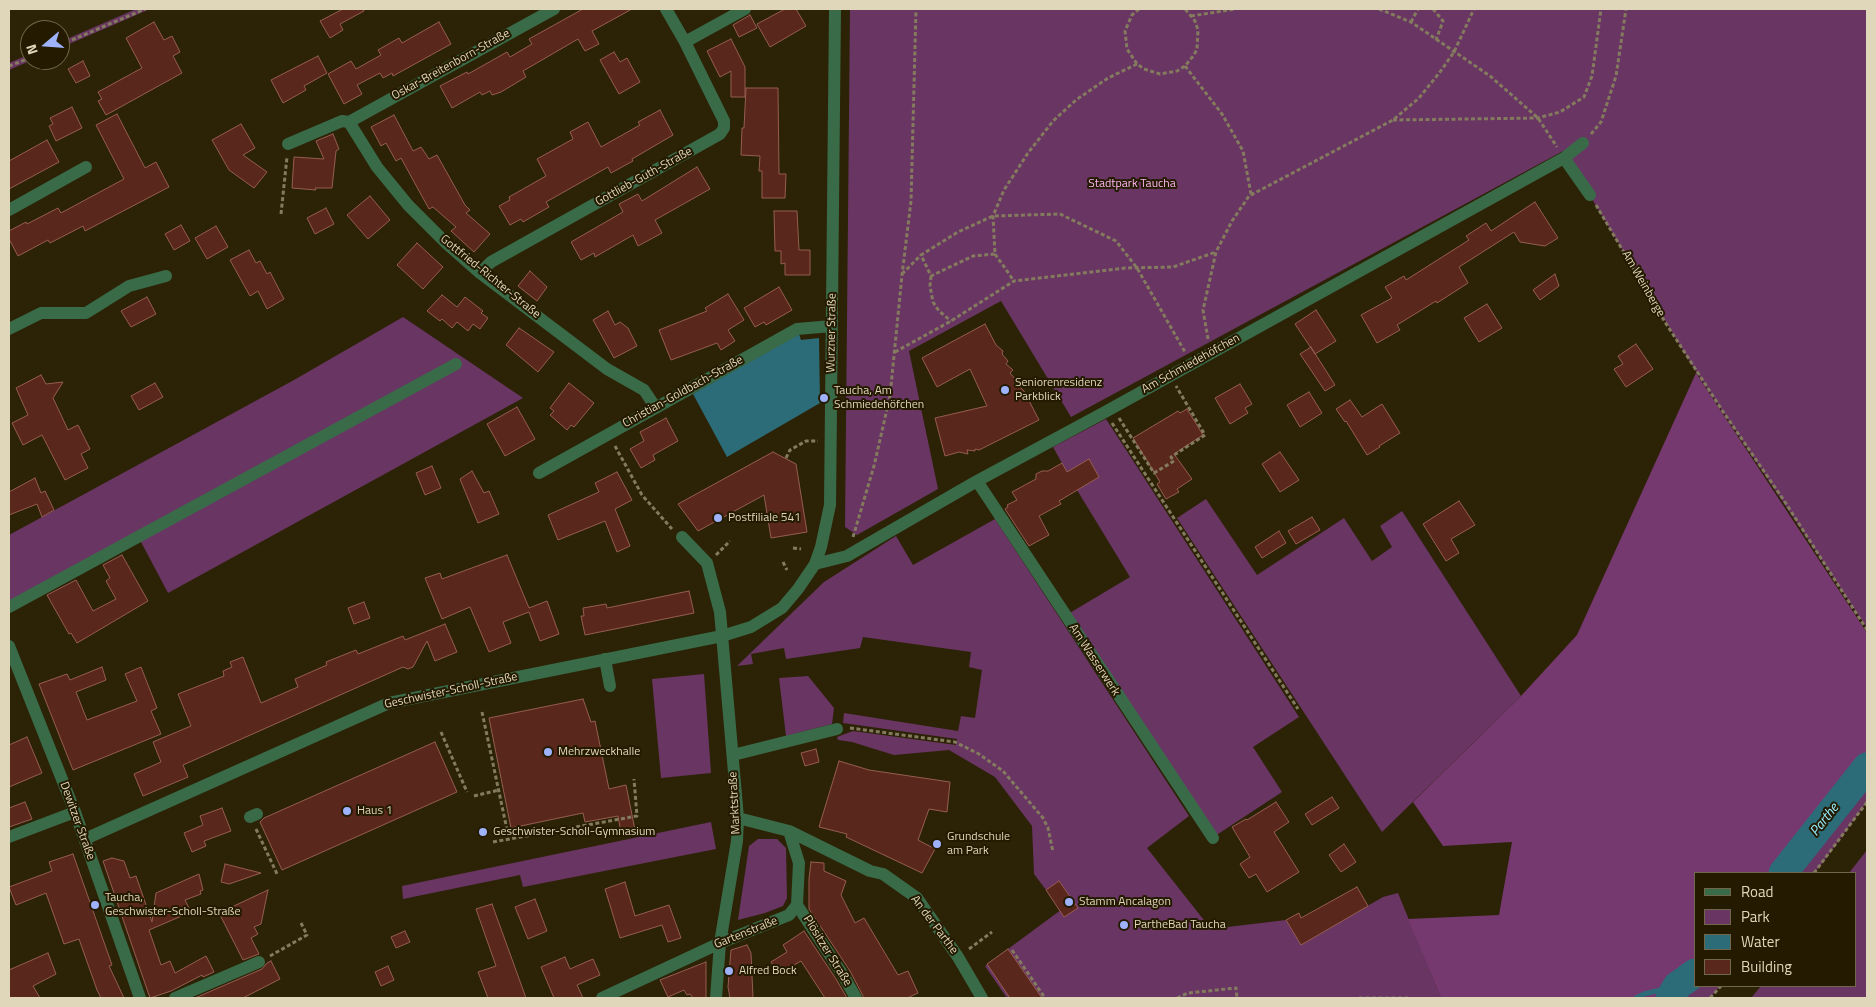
<!DOCTYPE html>
<html>
<head>
<meta charset="utf-8">
<style>
	body { margin:0 }
	#map { position:relative; width:1876px; height:1007px; overflow:hidden; background:#2c2306; font-family:"Titillium Web",sans-serif }
	canvas { display:block }
	.frame { position:absolute; inset:0; border:10px solid #e0d7bb; pointer-events:none }
	.legend { position:absolute; left:1694px; top:872px; width:162px; height:115px; box-sizing:border-box; background:#231a00; border:1px solid #6f664b; margin:0; padding:6px 9px; list-style:none; font-size:15px; color:#e0d7bb }
	.legend li { display:flex; align-items:center; gap:10px; height:25px }
	.legend b { width:25px; border:1px solid #6f664b }
	.north { position:absolute; left:20px; top:20px; width:50px; height:50px; box-sizing:border-box; background:#231a00; border:1px solid #6f664b; border-radius:50%; rotate:252deg; font-size:14px; font-weight:700; line-height:20px; text-align:center; color:#e0d7bb }
	.north::after { content:''; display:block; margin:auto; width:18px; height:22px; background:#9fb3fd; clip-path:polygon(50% 0,100% 100%,50% 72%,0 100%) }
</style>
</head>
<body>
<div id="map">
<canvas width="1876" height="1007"></canvas>
<div class="frame"></div>
<ul class="legend">
<li><b style="height:6px;background:#3a6b49"></b>Road</li>
<li><b style="height:14px;background:#693563"></b>Park</li>
<li><b style="height:14px;background:#2c6c79"></b>Water</li>
<li><b style="height:14px;background:#5a271d"></b>Building</li>
</ul>
<div class="north">N</div>
</div>
<script>
const ctx = document.querySelector('canvas').getContext('2d');
ctx.lineJoin = 'round';
function fillPath(path, color) { ctx.fillStyle = color; ctx.fill(path, 'evenodd'); }
const poly = rows => new Path2D(rows.map(r => 'M' + r).join(''));
function trace(path, color, width, dash) { ctx.strokeStyle = color; ctx.lineWidth = width; ctx.lineCap = dash ? 'butt' : 'round'; ctx.setLineDash(dash || []); ctx.stroke(path); }
function drawText(font, color, halo, rows, align = 'center') {
  ctx.font = font + ' "Titillium Web",sans-serif'; ctx.lineWidth = 4; ctx.setLineDash([]); ctx.textBaseline = 'middle'; ctx.strokeStyle = halo; ctx.fillStyle = color; for (const [text, x, y, turn = 0] of rows) {
    ctx.save(); ctx.translate(x, y); ctx.rotate((+turn || 0) * Math.PI / 180); ctx.textAlign = isNaN(turn) ? turn : align; if (halo) ctx.strokeText(text, 0, 0); ctx.fillText(text, 0, 0); ctx.restore();
  }
}
fillPath(poly([
	[136,9,150,9,60,48,60,42],
	[850,9,1867,9,1867,628,1695,370,1563,151,1071,417,1001,301,909,351,938,489,857,535,845,527],
	[30,54,30,60,32,60,9,70,9,63],
	[403,317,523,398,168,593,140,540,9,606,9,535,294,380],
	[1106,419,1299,717,1253,747,1282,792,1215,836,1068,614,1130,577,1077,490,1053,447],
	[1206,499,1257,575,1344,518,1372,561,1392,547,1380,526,1402,511,1521,696,1382,832,1177,518],
	[995,519,1189,816,1147,848,1211,929,1286,920,1301,944,1383,897,1398,893,1441,998,1007,998,985,966,1073,901,1059,881,1046,890,1034,874,1032,826,995,777,949,750,894,755,852,742,838,740,837,737,853,731,956,745,957,739,843,723,844,713,958,731,961,716,975,718,982,670,969,667,971,652,863,637,860,648,786,659,784,648,751,654,753,664,737,666,824,582,896,536,913,565],
	[704,674,711,773,661,778,652,679],
	[808,676,834,708,832,724,786,736,779,678],
	[1867,766,1867,802,1821,865,1814,873,1783,873],
	[711,822,716,849,523,887,520,875,403,899,402,886],
	[758,839,777,839,786,848,787,898,783,906,765,913,738,920,749,846],
	[1867,850,1867,998,1751,998,1761,986,1855,986,1855,873,1849,873],
	[1695,985,1695,986,1720,986,1710,998,1685,998]
]), '#693563');
fillPath(poly([
	[1696,373,1867,633,1867,767,1783,873,1695,873,1695,985,1685,998,1441,998,1408,919,1499,915,1512,842,1443,846,1413,802,1521,696,1577,635]
]), '#76396f');
fillPath(poly([
	[799,334,801,340,819,338,820,403,727,457,693,394]
]), '#2c6c79');
trace(poly([
	[1636,998,1644,994,1677,986]
]), '#2c6c79', 5);
trace(poly([
	[1783,873,1867,767],
	[1670,998,1677,986,1695,973]
]), '#2c6c79', 29);
const building = poly([
	[343,9,363,9,364,11,340,24,343,30,330,38,320,21,343,9],
	[583,9,632,9,592,31,599,44,585,51,578,39,523,71,526,77,501,92,492,95,490,91,482,95,480,92,452,108,440,86,467,72,468,74,507,52,510,57,532,44,529,39,583,9],
	[785,9,796,9,806,26,770,47,757,24,785,9],
	[750,15,757,28,739,37,733,25,750,15],
	[154,22,164,40,172,36,180,52,173,56,182,73,106,115,98,101,102,99,98,92,142,68,126,38,154,22],
	[439,22,451,44,393,76,392,73,383,78,380,73,357,85,362,94,344,104,328,74,351,61,356,69,381,55,378,50,399,38,402,43,439,22],
	[731,39,745,67,745,97,731,97,731,71,720,77,707,51,731,39],
	[614,52,620,62,627,58,640,82,619,94,600,60,614,52],
	[318,56,327,73,304,86,306,90,283,103,271,80,318,56],
	[83,61,90,76,76,83,68,69,83,61],
	[746,88,778,88,779,174,786,174,785,198,762,198,762,171,759,171,760,156,741,155,742,128,744,128,746,88],
	[72,107,82,128,56,141,49,126,53,124,50,118,72,107],
	[660,110,673,135,632,159,633,161,611,173,608,167,546,202,549,207,523,222,521,219,510,225,499,206,510,200,509,197,546,176,537,159,573,139,570,132,588,122,601,147,640,125,638,122,660,110],
	[117,114,145,168,156,162,169,187,85,231,83,226,50,243,48,240,18,256,9,239,9,231,26,222,27,224,58,208,61,213,124,179,96,125,117,114],
	[394,115,413,151,421,147,429,159,437,155,465,205,470,210,466,213,490,234,474,252,451,231,456,227,433,207,429,209,401,158,396,161,386,143,381,146,371,127,394,115],
	[241,124,255,148,243,155,267,172,254,188,229,170,212,140,241,124],
	[333,134,339,149,336,151,332,188,315,188,316,190,292,188,294,157,324,159,316,141,333,134],
	[47,140,59,162,9,189,9,161,47,140],
	[697,167,710,189,655,220,662,233,638,246,633,235,595,257,594,253,581,260,571,242,623,212,619,204,638,194,642,201,697,167],
	[370,196,390,220,368,239,347,215,370,196],
	[1535,202,1558,238,1545,246,1520,242,1514,232,1459,267,1468,283,1437,303,1436,301,1397,325,1400,330,1377,343,1361,315,1392,298,1385,287,1404,276,1406,280,1469,240,1466,236,1486,223,1491,231,1535,202],
	[326,208,334,224,315,234,307,218,326,208],
	[774,211,797,211,799,250,810,250,810,275,785,275,785,263,781,264,781,251,775,251,774,211],
	[181,225,190,241,174,250,165,234,181,225],
	[216,226,228,247,207,259,195,238,216,226],
	[417,243,443,267,423,289,397,265,417,243],
	[249,250,256,263,260,261,267,274,270,272,284,299,267,309,258,291,250,296,230,260,249,250],
	[530,271,547,287,537,301,518,286,530,271],
	[1555,274,1559,286,1540,300,1533,290,1555,274],
	[779,287,792,310,766,325,764,322,755,327,744,308,779,287],
	[728,294,744,320,728,330,735,341,721,350,717,343,671,360,659,330,707,311,705,308,728,294],
	[442,295,457,307,465,297,483,311,481,313,488,318,480,329,473,324,468,331,457,322,452,328,442,319,440,321,427,311,442,295],
	[147,297,156,314,131,327,121,311,147,297],
	[1487,304,1502,328,1479,342,1464,318,1487,304],
	[1316,310,1336,341,1315,354,1295,324,1316,310],
	[608,311,615,325,620,322,628,328,637,346,614,358,593,320,608,311],
	[985,324,996,345,1003,351,1002,354,1008,361,1006,364,1013,370,1010,373,1017,381,1016,383,1024,391,1039,420,979,450,975,449,975,451,967,450,968,454,959,452,945,456,935,418,987,406,970,369,937,387,922,358,985,324],
	[519,328,554,352,538,372,506,345,519,328],
	[1636,344,1653,369,1626,387,1614,369,1623,364,1618,356,1636,344],
	[1311,347,1335,385,1325,391,1300,354,1311,347],
	[41,375,46,384,63,382,53,398,68,430,78,425,90,449,81,454,88,468,65,480,42,435,23,445,12,423,28,415,16,388,41,375],
	[155,383,163,397,139,410,131,396,155,383],
	[569,383,594,403,574,427,571,425,567,430,550,415,554,411,550,408,569,383],
	[1240,384,1252,404,1245,408,1248,413,1230,424,1215,398,1240,384],
	[1309,392,1322,413,1300,427,1287,405,1309,392],
	[1350,400,1362,417,1382,404,1400,433,1379,446,1380,447,1367,455,1346,421,1345,422,1336,409,1350,400],
	[517,407,535,439,505,456,487,424,517,407],
	[1187,409,1203,435,1174,454,1192,479,1177,489,1179,492,1166,499,1157,484,1160,482,1133,438,1178,411,1180,413,1187,409],
	[666,418,678,441,653,455,655,460,641,468,630,449,644,441,640,432,666,418],
	[773,452,796,464,807,532,771,538,764,495,698,531,678,504,773,452],
	[1280,452,1299,480,1280,492,1262,464,1280,452],
	[1089,459,1099,477,1059,501,1061,504,1039,516,1049,535,1029,546,1005,509,1008,507,1007,505,1017,500,1012,492,1036,479,1036,474,1042,471,1048,471,1062,463,1067,472,1089,459],
	[432,466,441,488,425,495,416,473,432,466],
	[472,471,484,493,489,491,499,514,478,523,460,479,472,471],
	[617,472,632,500,615,509,630,546,617,552,605,521,558,540,548,515,599,492,595,483,617,472],
	[35,478,41,493,45,491,54,510,42,517,37,504,9,515,9,492,35,478],
	[1459,501,1475,525,1451,539,1459,553,1446,561,1423,524,1459,501],
	[1312,517,1320,530,1296,544,1288,531,1312,517],
	[1279,531,1286,543,1262,558,1255,547,1279,531],
	[122,555,148,601,77,643,71,633,69,634,47,595,76,580,93,611,116,599,106,581,110,578,103,565,122,555],
	[507,555,529,608,547,601,559,634,540,641,529,612,503,622,511,643,489,652,470,607,442,619,425,578,440,573,442,579,507,555],
	[689,591,694,613,585,635,581,616,584,616,583,608,606,604,607,608,689,591],
	[364,602,370,618,354,624,348,608,364,602],
	[445,624,457,652,435,661,427,641,413,667,408,669,403,667,183,765,188,777,143,796,134,774,161,762,153,742,191,726,178,694,224,676,223,671,232,667,230,662,243,657,261,703,298,687,295,679,327,665,326,662,356,650,358,654,403,636,405,640,445,624],
	[102,667,106,680,76,692,87,720,137,701,125,674,141,667,157,708,151,711,161,734,73,770,39,684,67,674,70,680,102,667],
	[583,699,591,722,595,721,609,789,626,785,635,830,621,833,618,816,585,822,583,813,511,828,489,718,583,699],
	[27,737,42,773,9,787,9,745,27,737],
	[435,742,457,792,282,870,260,822,264,818,435,742],
	[816,749,819,762,805,766,801,753,816,749],
	[839,761,869,770,950,782,947,812,929,809,918,840,935,849,922,873,846,837,847,834,819,827,839,761],
	[1332,797,1339,808,1312,825,1305,814,1332,797],
	[25,802,32,819,9,827,9,808,25,802],
	[1276,802,1289,822,1274,832,1299,872,1267,892,1256,874,1249,878,1240,864,1250,857,1232,827,1246,819,1247,820,1276,802],
	[222,808,231,831,204,841,206,846,192,852,184,833,203,825,200,816,222,808],
	[1344,844,1356,862,1341,872,1329,855,1344,844],
	[73,854,112,965,109,966,124,998,101,998,97,990,79,939,64,944,46,893,16,905,9,887,52,871,49,862,73,854],
	[112,858,124,861,130,878,136,876,152,922,156,893,199,874,203,890,200,891,201,894,185,900,191,912,149,930,161,965,170,961,175,973,206,956,214,972,203,977,202,975,171,991,150,998,103,861,112,858],
	[811,862,824,863,824,871,846,881,841,895,855,923,864,918,898,975,908,971,918,993,907,998,864,998,850,971,809,909,809,879,811,862],
	[225,864,261,873,229,884,221,882,225,864],
	[1059,881,1078,908,1064,917,1046,890,1059,881],
	[625,882,635,916,669,905,681,938,668,942,662,925,620,938,605,889,625,882],
	[1357,887,1368,906,1301,945,1286,920,1299,913,1301,918,1357,887],
	[268,890,261,924,254,927,258,934,251,938,259,954,243,960,219,913,268,890],
	[535,899,547,931,528,939,515,907,535,899],
	[492,904,526,998,488,998,478,972,496,966,476,909,492,904],
	[405,931,410,942,396,948,391,937,405,931],
	[804,931,836,979,847,998,825,998,801,961,778,974,771,962,787,952,783,945,804,931],
	[747,945,751,953,753,998,730,998,728,987,731,950,747,945],
	[1008,949,1042,998,1010,998,987,964,1008,949],
	[48,953,56,974,33,986,40,998,9,998,9,970,48,953],
	[565,957,570,969,593,959,600,975,577,985,583,998,554,998,541,967,565,957],
	[271,961,280,979,243,998,195,998,262,969,267,963,271,961],
	[706,962,706,998,693,998,690,994,687,995,684,990,668,997,660,980,706,962],
	[388,966,394,980,381,986,375,972,388,966]
]);
fillPath(building, '#5a271d');
trace(building, '#965d51', 1);
trace(poly([
	[1139,9,1132,15,1125,31,1127,49,1137,64,1144,69,1160,74,1177,71,1185,66,1194,55,1197,49,1198,30,1195,21,1185,9],
	[1379,9,1411,22,1490,76,1538,118,1557,147],
	[1433,9,1443,21,1436,40],
	[1191,16,1236,9],
	[1411,22,1418,9],
	[60,45,145,9],
	[1137,64,1108,78,1076,100,1053,121,1028,153,1004,190,993,216,995,254,973,256,931,276,921,255,958,232,993,216,1060,214,1116,241,1137,268,1185,352],
	[9,66,30,58],
	[1185,66,1222,114,1243,151,1251,194],
	[1393,120,1538,118,1560,112,1584,97,1592,76,1601,9],
	[1591,134,1601,122,1616,76,1626,9],
	[1596,205,1665,322,1722,410,1785,502,1867,630],
	[281,214,287,157],
	[995,254,1014,281],
	[902,274,921,255],
	[931,276,930,286,933,302,939,311,951,321],
	[1208,339,1203,310,1216,252,1232,221,1249,196,1393,120,1419,98,1440,72,1454,52,1474,9],
	[895,352,951,321,1014,281,1125,268,1173,267,1216,252],
	[1119,418,1154,473,1174,461,1171,457,1205,435,1176,386],
	[1112,423,1298,709],
	[615,446,642,495,672,529],
	[786,458,790,450,806,441,818,441],
	[853,537,874,466,890,396,902,275,911,201,916,9],
	[793,548,801,549],
	[716,555,730,541],
	[783,562,787,570],
	[482,712,509,839],
	[850,728,955,742,979,754,1003,771,1043,818,1048,828,1053,852],
	[441,732,467,792],
	[474,796,499,790],
	[256,829,278,876],
	[493,842,637,816,634,779],
	[1814,873,1867,802],
	[969,949,992,932],
	[1012,950,1045,998],
	[270,956,307,935,300,921],
	[1177,998,1188,993,1236,988,1237,998],
	[1359,998,1408,998],
	[1710,998,1721,986]
]), '#847b5f', 3, [4, 2.5]);
trace(poly([
	[685,42,745,9],
	[349,122,377,167,408,205,446,243,480,273,570,341,607,369,644,390,656,408],
	[349,122,554,9],
	[288,144,342,121,349,122],
	[1564,158,1590,195],
	[9,210,86,167],
	[480,273,491,262,720,134,724,128,724,121,685,42,666,9],
	[9,329,41,313,86,313,129,286,166,276],
	[539,473,797,329,832,326],
	[977,481,1213,838],
	[682,537,707,563,720,612,738,818,737,841,720,943,716,998],
	[815,564,847,556,977,481,1105,412,1564,158,1583,143],
	[9,607,456,364],
	[9,646,75,812,140,998],
	[605,659,610,686],
	[733,755,837,729],
	[250,817,257,814],
	[789,831,870,871,883,874,917,898,958,957,982,998],
	[9,837,75,812],
	[85,839,389,703,722,636,751,627,782,608,798,589,815,564,821,547,830,505,835,9],
	[797,905,843,975,856,998],
	[175,998,259,962],
	[602,998,720,943,789,915,797,905,799,863,789,831,738,818]
]), '#3a6b49', 12);
for (const [x, y, r, color] of [
	[1005,390,5,"#9fb3fd"],
	[824,398,5,"#9fb3fd"],
	[718,518,5,"#9fb3fd"],
	[548,752,5,"#9fb3fd"],
	[347,811,5,"#9fb3fd"],
	[483,832,5,"#9fb3fd"],
	[937,844,5,"#9fb3fd"],
	[1069,902,5,"#9fb3fd"],
	[95,905,5,"#9fb3fd"],
	[1124,925,5,"#9fb3fd"],
	[729,971,5,"#9fb3fd"]
]) { const dot = new Path2D(); dot.arc(x, y, r, 0, 2 * Math.PI); ctx.fillStyle = color; ctx.fill(dot); trace(dot, '#231a00', 2); }
drawText('12px', '#e0d7bb', '#231a00', [
	["Oskar-Breitenborn-Straße",451,65,-29],
	["Gottlieb-Guth-Straße",644,177,-29],
	["Gottfried-Richter-Straße",490,277,39],
	["Am Weinberge",1643,284,60],
	["Wurzner Straße",832,333,-89],
	["Am Schmiedehöfchen",1191,364,-29],
	["Christian-Goldbach-Straße",683,392,-29],
	["Am Wasserwerk",1094,660,57],
	["Geschwister-Scholl-Straße",451,691,-12],
	["Marktstraße",735,803,-93],
	["Dewitzer Straße",77,821,70],
	["An der Parthe",934,925,53],
	["Gartenstraße",746,933,-22],
	["Plösitzer Straße",827,951,58]
]);
drawText('12px', '#feb5f2', '#231a00', [
	["Stadtpark Taucha",1132,184]
]);
drawText('12px', '#e0d7bb', '#231a00', [
	["Seniorenresidenz",1015,383],
	["Parkblick",1015,397],
	["Taucha, Am",834,391],
	["Schmiedehöfchen",834,405],
	["Postfiliale 541",728,518],
	["Mehrzweckhalle",558,752],
	["Haus 1",357,811],
	["Geschwister-Scholl-Gymnasium",493,832],
	["Grundschule",947,837],
	["am Park",947,851],
	["Taucha,",105,898],
	["Geschwister-Scholl-Straße",105,912],
	["Stamm Ancalagon",1079,902],
	["PartheBad Taucha",1134,925],
	["Alfred Bock",739,971]
], 'left');
drawText('italic 14px', '#96ebfd', '#231a00', [
	["Parthe",1825,820,-52]
]);
</script>
</body>
</html>
